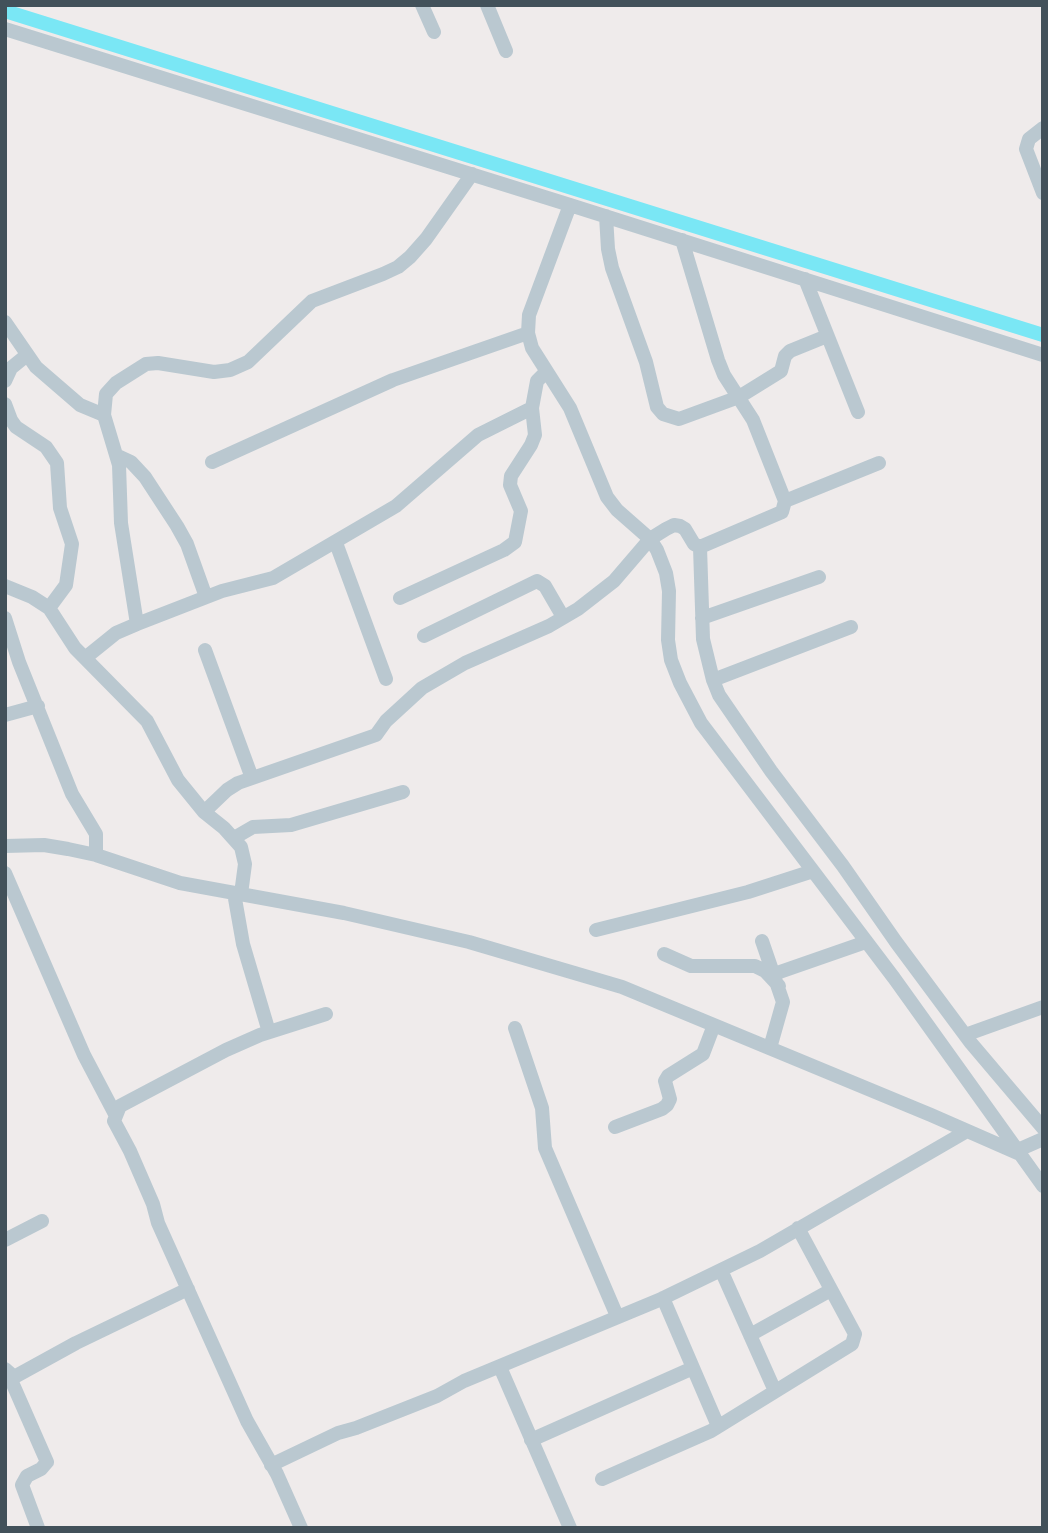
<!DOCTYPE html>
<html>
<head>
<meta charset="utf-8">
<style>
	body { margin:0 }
	#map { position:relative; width:1048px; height:1533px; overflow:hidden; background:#efebeb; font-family:"Open Sans",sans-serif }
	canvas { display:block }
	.frame { position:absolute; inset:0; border:7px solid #42515a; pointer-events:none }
</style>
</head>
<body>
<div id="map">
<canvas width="1048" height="1533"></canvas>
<div class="frame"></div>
</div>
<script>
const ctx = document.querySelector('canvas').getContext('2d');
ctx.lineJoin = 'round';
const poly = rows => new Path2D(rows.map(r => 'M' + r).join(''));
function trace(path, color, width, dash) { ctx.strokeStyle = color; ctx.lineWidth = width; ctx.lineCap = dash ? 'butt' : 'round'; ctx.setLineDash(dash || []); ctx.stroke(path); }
trace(poly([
	[5,11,1043,335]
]), '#7ae7f5', 14);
trace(poly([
	[422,5,434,32],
	[487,5,506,51],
	[5,29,570,205,1043,355],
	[1043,128,1029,139,1026,149,1043,193],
	[570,205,529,315,528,333,532,348,570,408,607,497,617,510,650,539,657,550,666,573,669,591,668,640,671,660,680,683,701,723,894,978,1043,1186],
	[606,216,608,249,612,268,646,362,657,407,663,414,679,419,739,397,781,371,785,356,790,351,827,336],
	[805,279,858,412],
	[5,322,36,367,80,405,104,415],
	[5,381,11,368,27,355],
	[5,404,11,420,16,427,46,447,57,463,60,508,72,544,66,585,49,608],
	[118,456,131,462,145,477,177,526,187,544,206,597],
	[212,462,393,380,528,333],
	[785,501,879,463],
	[336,543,386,679],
	[700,547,703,639,713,680,719,695,771,771,843,866,896,942,971,1043,1043,1128],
	[5,586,32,597,49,608,75,648,147,721,178,780,204,812,224,828,241,847,245,864,241,894],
	[400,598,504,550,515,542,521,511,510,485,511,476,531,445,535,435,532,408],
	[5,618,19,662,72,794,96,834,96,855],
	[702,618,819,577],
	[137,624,121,523,119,465,104,415,106,394,116,383,146,364,158,363,214,372,230,370,248,362,312,301,383,274,398,267,410,257,426,239,472,174],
	[424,636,537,581,545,586,563,617],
	[205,650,252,778],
	[85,658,116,633,137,624,222,591,273,578,396,506,478,435,532,408,537,381,546,372],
	[713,680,851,627],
	[5,715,38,706],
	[204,812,227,790,238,783,376,735,386,721,422,688,465,663,549,626,578,609,614,581,650,539,666,529,674,525,680,526,685,529,694,544,700,547,782,512,785,501,753,420,724,375,718,360,682,240],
	[234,838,253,827,291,825,403,792],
	[5,846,44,845,68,849,96,855,180,883,344,913,469,942,622,987,931,1115,1020,1154],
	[5,873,84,1055,115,1114],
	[234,893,243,944,269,1032],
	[596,930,748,892,813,871],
	[762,941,783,1002,770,1048],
	[664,954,691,966,755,966,765,971,779,986],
	[774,974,866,942],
	[515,1028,542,1108,545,1148,617,1316],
	[965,1035,1043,1007],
	[615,1127,662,1109,667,1105,670,1099,665,1081,668,1076,703,1054,714,1025],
	[1018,1150,1043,1139],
	[5,1240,42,1221],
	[721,1270,775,1391],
	[663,1298,718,1426],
	[750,1335,831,1290],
	[500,1367,570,1528],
	[5,1369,13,1376,16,1376,76,1343,188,1289],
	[8,1373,47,1462,41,1469,27,1476,22,1485,38,1528],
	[531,1440,693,1368],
	[271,1465,338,1433,356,1428,437,1396,464,1381,659,1300,760,1251,967,1131],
	[602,1479,711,1431,852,1344,855,1334,798,1228],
	[301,1528,277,1474,247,1421,158,1223,153,1204,130,1151,114,1121,120,1106,226,1050,260,1035,326,1014]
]), '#bac8d0', 14);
</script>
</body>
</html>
